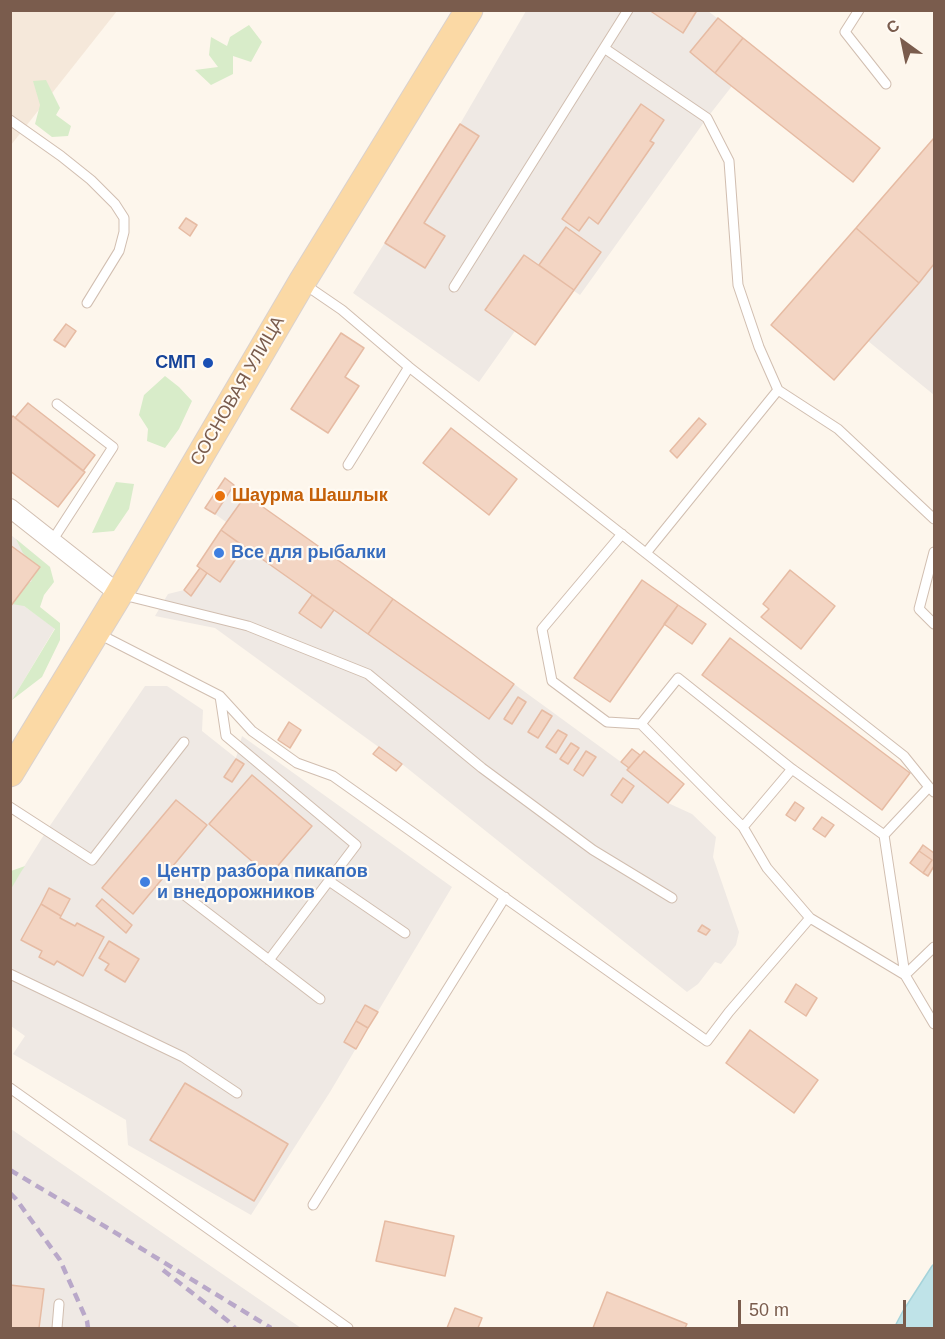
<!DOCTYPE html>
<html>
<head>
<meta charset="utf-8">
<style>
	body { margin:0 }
	#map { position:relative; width:945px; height:1339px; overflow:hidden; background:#fdf6ec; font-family:Helvetica,sans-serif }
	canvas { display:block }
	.frame { position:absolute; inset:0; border:12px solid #7a5c4d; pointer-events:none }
	.north { position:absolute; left:873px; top:12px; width:60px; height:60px; -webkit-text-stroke:4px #fffaf3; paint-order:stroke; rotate:327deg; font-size:16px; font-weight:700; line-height:24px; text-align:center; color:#7a5c4d }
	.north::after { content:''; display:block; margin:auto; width:21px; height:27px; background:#7a5c4d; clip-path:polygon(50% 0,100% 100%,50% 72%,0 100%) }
	.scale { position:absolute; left:738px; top:1300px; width:168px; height:27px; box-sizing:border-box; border:3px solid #7a5c4d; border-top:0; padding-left:8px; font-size:18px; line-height:21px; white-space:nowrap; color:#7a5c4d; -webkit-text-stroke:4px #fffaf3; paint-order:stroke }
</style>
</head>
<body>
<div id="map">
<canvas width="945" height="1339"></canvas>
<div class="frame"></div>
<div class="north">С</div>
<div class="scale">50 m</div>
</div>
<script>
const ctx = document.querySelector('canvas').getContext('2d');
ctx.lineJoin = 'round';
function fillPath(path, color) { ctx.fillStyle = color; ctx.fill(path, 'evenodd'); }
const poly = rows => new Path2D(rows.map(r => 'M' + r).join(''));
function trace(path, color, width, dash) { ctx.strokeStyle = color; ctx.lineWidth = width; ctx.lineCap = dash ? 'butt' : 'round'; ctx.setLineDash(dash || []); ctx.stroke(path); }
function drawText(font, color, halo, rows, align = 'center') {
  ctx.font = font + ' Helvetica,sans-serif'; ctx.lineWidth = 4.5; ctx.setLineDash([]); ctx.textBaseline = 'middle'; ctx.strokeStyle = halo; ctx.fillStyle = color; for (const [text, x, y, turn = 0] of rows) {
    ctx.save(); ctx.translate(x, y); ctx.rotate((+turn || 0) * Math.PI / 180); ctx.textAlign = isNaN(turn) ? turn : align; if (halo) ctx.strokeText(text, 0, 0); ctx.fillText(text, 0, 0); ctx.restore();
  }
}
fillPath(poly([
	[11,11,117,11,11,145]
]), '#f5e8da');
fillPath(poly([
	[526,11,708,11,743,38,716,72,732,86,707,118,580,295,574,291,535,345,515,331,479,382,353,293,460,124],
	[934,138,934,395,868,341,834,380,771,325],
	[234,485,246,495,514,684,621,762,629,768,628,770,668,803,692,814,716,837,713,857,739,932,736,945,721,964,715,962,698,984,687,992,402,764,215,628,155,616,168,594,184,590,192,595,207,573,221,581,244,547,221,530,226,522,215,514],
	[11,535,50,567,24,606,55,628,11,702],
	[145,686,167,686,203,710,202,731,236,758,242,736,452,887,330,1092,251,1215,128,1145,126,1120,13,1054,25,1036,11,1026,10,889,47,830],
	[11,1129,301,1328,11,1328]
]), '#efe9e4');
fillPath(poly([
	[249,25,262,42,251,62,233,56,233,74,211,85,195,70,218,67,209,55,211,37,227,46,230,37],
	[46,80,60,108,56,115,71,126,68,136,52,137,35,124,40,105,33,81],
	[165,376,179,387,192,401,179,429,165,448,147,441,148,429,139,415,144,395],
	[116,482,134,484,129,509,114,531,92,533],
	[16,539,50,567,54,582,44,595,40,607,60,623,60,640,42,677,12,700,55,629,24,606,12,604,10,584,31,582,36,569,23,553],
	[25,866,21,872,11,889,11,871]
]), '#d8ecc9');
const water = poly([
	[934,1264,934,1328,894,1328,903,1311,932,1266,934,1264]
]);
fillPath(water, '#bfe3e8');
trace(water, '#a5d3da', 1.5);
const building = poly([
	[649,10,695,10,696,12,683,33,649,10],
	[718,18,743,38,715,73,690,52,718,18],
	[743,38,880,148,853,182,715,73,743,38],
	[641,104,664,120,650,141,654,143,598,224,589,217,579,231,562,219,641,104],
	[460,124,479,136,424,223,445,236,425,268,385,243,460,124],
	[934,138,934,264,919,283,856,228,934,138],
	[186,218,197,225,190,236,179,228,186,218],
	[566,227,601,252,574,290,539,265,566,227],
	[856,228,919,283,834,380,771,325,856,228],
	[524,255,574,290,535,345,485,310,524,255],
	[66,324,76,331,65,347,54,340,66,324],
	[341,333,364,348,345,377,359,386,328,433,291,409,341,333],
	[28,403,95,455,83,471,15,418,28,403],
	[13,416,85,472,58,507,10,471,10,419,13,416],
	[699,418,706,424,677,458,670,451,699,418],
	[451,428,517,479,489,515,423,463,451,428],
	[225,478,234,485,215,514,205,508,225,478],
	[246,495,393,599,368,634,221,530,246,495],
	[221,530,244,547,220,582,197,566,221,530],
	[10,545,40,567,10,607,10,545],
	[200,568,207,573,191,596,184,590,200,568],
	[790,570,835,606,801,649,761,617,769,609,763,604,790,570],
	[642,580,678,605,610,702,574,678,642,580],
	[312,595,334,610,321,628,299,613,312,595],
	[393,599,514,684,489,719,368,634,393,599],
	[678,605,706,624,692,644,664,624,678,605],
	[730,638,910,773,882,810,702,675,730,638],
	[518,697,526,702,512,724,504,719,518,697],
	[542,710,552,716,538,738,528,732,542,710],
	[289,722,301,730,290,748,278,740,289,722],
	[558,730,567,735,556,753,546,747,558,730],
	[571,743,579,748,568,764,560,759,571,743],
	[379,747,402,764,396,771,373,754,379,747],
	[632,749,640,755,629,768,621,762,632,749],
	[586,751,596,757,583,776,574,770,586,751],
	[644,751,684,784,668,803,627,770,644,751],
	[236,759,244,764,232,782,224,777,236,759],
	[252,775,312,826,269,876,209,824,252,775],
	[623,778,634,786,622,803,611,795,623,778],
	[176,800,207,825,133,914,102,888,176,800],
	[795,802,804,808,795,821,786,815,795,802],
	[822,817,834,825,825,837,813,829,822,817],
	[923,845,934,853,934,866,928,876,923,873,932,860,919,851,923,845],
	[919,851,932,860,923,873,910,863,919,851],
	[49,888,70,899,61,916,41,904,49,888],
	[102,899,132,925,126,933,96,906,102,899],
	[41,904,61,916,60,918,75,926,77,923,104,937,83,976,57,961,54,965,39,957,42,951,21,940,41,904],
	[702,925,710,930,706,935,698,931,702,925],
	[109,941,139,959,125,982,105,970,109,964,99,958,109,941],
	[796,984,817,998,806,1016,785,1002,796,984],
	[365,1005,378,1012,368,1028,356,1021,365,1005],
	[356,1021,368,1028,356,1049,344,1042,356,1021],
	[750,1030,818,1080,794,1113,726,1063,750,1030],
	[185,1083,288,1144,254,1201,150,1140,185,1083],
	[385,1221,454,1236,445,1276,376,1261,385,1221],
	[10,1285,44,1289,39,1328,10,1328,10,1285],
	[607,1292,687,1324,685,1328,593,1328,607,1292],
	[455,1308,482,1318,478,1328,447,1328,455,1308]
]);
fillPath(building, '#f3d5c3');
trace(building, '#e6bba3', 1.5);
const service = poly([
	[859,10,845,32,886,84],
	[604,48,707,118,729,161,738,285,759,347,778,390,838,429,934,519],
	[10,120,61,156,91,180,115,204,124,218,124,232,119,251,87,303],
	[304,284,342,310,409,367,904,756,929,787,934,792],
	[454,287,628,10],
	[348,465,409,367],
	[622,534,542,629,552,681,607,722,641,724,743,827,767,868,810,918,905,975,934,947],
	[52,541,113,447,57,404],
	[934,552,919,609,934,624],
	[646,553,778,390],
	[123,595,248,626,368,674,482,768,593,850,672,898],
	[97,633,220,696,252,731,297,763,333,776,707,1041,729,1012,810,918],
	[220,696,226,736,356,845,269,960],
	[641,724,678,678,792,769,884,835],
	[929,787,884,835,905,975,934,1024],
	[10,807,92,860,184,742],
	[743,827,792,769],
	[329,881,405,933],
	[183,894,320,999],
	[10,974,183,1057,237,1093],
	[10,1088,348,1328],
	[313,1205,505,897],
	[57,1328,59,1304]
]);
const minor = poly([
	[10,508,119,594]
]);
const primary = poly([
	[10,773,119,594,302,282,469,10]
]);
trace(service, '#d1beb0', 11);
trace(minor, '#d1beb0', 20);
trace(primary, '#dad1cd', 29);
trace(service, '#fff', 9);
trace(minor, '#fff', 18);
trace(primary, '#fbd9a5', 27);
trace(poly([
	[10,1170,111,1230,271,1328],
	[10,1193,16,1199,60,1260,87,1321,88,1328],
	[163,1270,228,1321,235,1328]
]), '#b9a8c9', 4.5, [9, 6]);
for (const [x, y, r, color] of [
	[208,363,6,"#1a4fb4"],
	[220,496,6,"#e8710a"],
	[219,553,6,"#3f7fe0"],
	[145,882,6,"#3f7fe0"]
]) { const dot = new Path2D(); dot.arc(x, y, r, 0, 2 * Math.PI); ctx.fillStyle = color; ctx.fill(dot); trace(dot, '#fffaf3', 2); }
drawText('bold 18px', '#164399', '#fffaf3', [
	["СМП",196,363]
], 'right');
drawText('18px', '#7a5c4d', '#fffaf3', [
	["СОСНОВАЯ УЛИЦА",238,391,-60]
]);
drawText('bold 18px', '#c56008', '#fffaf3', [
	["Шаурма Шашлык",232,496]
], 'left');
drawText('bold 18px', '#366cbe', '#fffaf3', [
	["Все для рыбалки",231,553],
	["Центр разбора пикапов",157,872],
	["и внедорожников",157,893]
], 'left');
</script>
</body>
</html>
